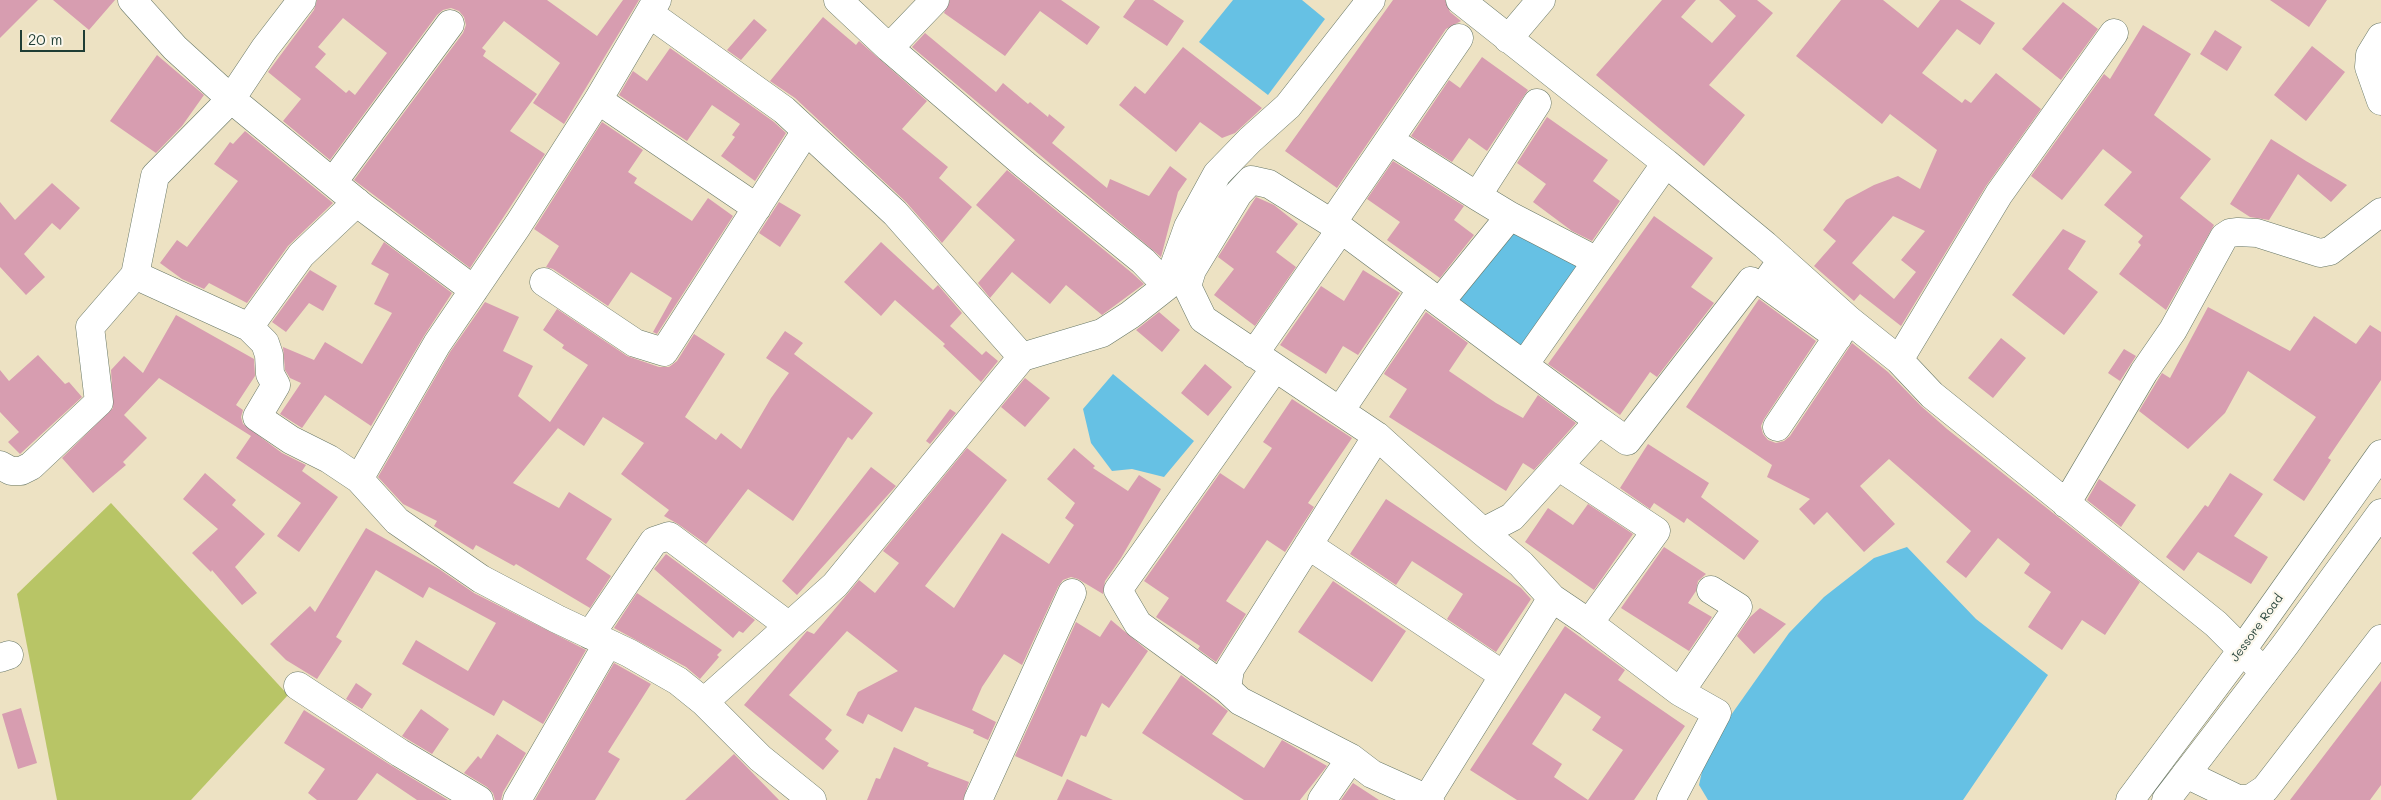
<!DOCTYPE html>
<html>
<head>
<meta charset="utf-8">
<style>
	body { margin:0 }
	#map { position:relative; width:2381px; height:800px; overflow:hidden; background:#ede2c3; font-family:Mali,sans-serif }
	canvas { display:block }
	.scale { position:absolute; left:20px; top:30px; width:65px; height:22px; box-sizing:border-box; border:2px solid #1f3d34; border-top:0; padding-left:6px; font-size:15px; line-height:18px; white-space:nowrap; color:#1f3d34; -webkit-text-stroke:4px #fbf7ec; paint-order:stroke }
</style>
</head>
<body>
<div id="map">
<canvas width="2381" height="800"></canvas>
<div class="scale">20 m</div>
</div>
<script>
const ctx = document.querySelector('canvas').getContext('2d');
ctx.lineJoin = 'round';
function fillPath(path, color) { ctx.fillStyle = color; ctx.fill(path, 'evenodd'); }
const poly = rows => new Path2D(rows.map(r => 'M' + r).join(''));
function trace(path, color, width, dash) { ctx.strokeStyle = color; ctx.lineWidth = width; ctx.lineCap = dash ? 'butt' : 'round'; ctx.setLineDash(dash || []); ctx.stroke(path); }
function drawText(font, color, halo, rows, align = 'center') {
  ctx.font = font + ' Mali,sans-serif'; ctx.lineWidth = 4.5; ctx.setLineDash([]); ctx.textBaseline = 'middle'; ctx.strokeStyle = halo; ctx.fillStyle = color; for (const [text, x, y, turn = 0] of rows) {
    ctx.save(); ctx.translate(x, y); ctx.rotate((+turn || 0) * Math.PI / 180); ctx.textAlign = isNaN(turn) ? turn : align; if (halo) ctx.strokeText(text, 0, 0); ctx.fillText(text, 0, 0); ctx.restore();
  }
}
fillPath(poly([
	[111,503,288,695,191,800,57,800,17,594]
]), '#b8c566');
fillPath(poly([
	[1233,0,1302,0,1325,19,1268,95,1199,42],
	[1513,224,1588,263,1527,349,1449,301],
	[1113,374,1194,441,1164,477,1132,469,1112,471,1091,443,1083,409],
	[1907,547,1976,619,2048,675,1963,800,1708,800,1699,785,1707,749,1789,633,1824,597,1874,558]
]), '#66c1e4');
fillPath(poly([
	[0,0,38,0,0,38],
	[53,0,115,0,89,30],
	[317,0,547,0,597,36,623,0,639,0,564,124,533,103,560,63,504,21,482,48,486,51,483,56,537,94,510,131,545,154,470,268,354,180,463,33,466,25,464,17,459,11,451,8,443,10,437,15,330,160,283,121,301,99,268,72,314,10],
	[343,18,387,53,355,95,349,90,346,93,315,67,326,54,318,47],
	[950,0,1061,0,1100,27,1087,45,1040,11,1005,56,944,13],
	[1135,0,1153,0,1184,21,1167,46,1123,17],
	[1393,0,1445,0,1450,12,1461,21,1446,29,1337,188,1285,151],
	[1662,0,1696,0,1681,17,1712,43,1736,16,1719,0,1757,0,1773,13,1709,85,1745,115,1704,166,1596,75],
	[1841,0,1883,0,1918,28,1940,0,1960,0,1995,23,1980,45,1957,29,1922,73,1962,103,1965,99,1971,103,1996,73,2041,109,1986,186,1901,326,1860,294,1854,301,1814,266,1836,241,1823,230,1846,200,1874,185,1898,176,1920,189,1937,150,1890,114,1882,124,1796,56],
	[1893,216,1925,231,1901,260,1916,272,1894,299,1852,263],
	[2270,0,2327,0,2309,27],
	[2063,2,2098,29,2061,80,2022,49],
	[823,17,856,45,859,41,927,101,902,129,948,167,939,178,972,207,942,243,906,202,795,98,770,81],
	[754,19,767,30,741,60,727,50],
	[2143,25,2191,54,2154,115,2211,159,2180,198,2214,225,2166,310,2119,274,2141,245,2138,242,2143,236,2104,205,2132,172,2103,149,2062,200,2031,176,2104,74,2110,79],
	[2215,30,2242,47,2227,71,2200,54],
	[925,33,996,92,1003,83,1028,104,1030,102,1048,117,1049,114,1065,127,1052,143,1107,188,1110,179,1149,196,1170,166,1187,179,1178,192,1161,257,912,47],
	[2312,46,2345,72,2306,121,2274,95],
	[1183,47,1262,108,1235,133,1222,138,1200,122,1176,152,1119,105,1135,86,1145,94],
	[670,48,774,122,786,133,755,181,721,156,735,137,732,135,740,124,712,105,687,141,619,95,633,71,647,81],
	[157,55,204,95,182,126,156,153,110,121],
	[1482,57,1528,90,1487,151,1469,138,1452,162,1411,136,1449,80,1460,88],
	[1547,117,1608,160,1593,181,1620,201,1592,241,1572,231,1533,202,1546,184,1517,163],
	[602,122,643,150,628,172,637,178,634,183,692,221,708,198,733,216,657,334,653,332,672,298,631,272,608,306,553,269,546,267,559,246,534,229],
	[245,131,333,203,288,246,247,303,209,283,204,289,182,279,160,263,177,240,187,247,238,181,214,164,230,142,233,144],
	[2271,139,2306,161,2347,185,2331,202,2298,174,2269,220,2250,217,2230,204],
	[1393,161,1464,206,1454,220,1474,235,1440,278,1387,240,1400,222,1367,199],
	[1007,170,1132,273,1144,284,1102,315,1066,285,1050,304,1012,272,990,298,978,283,1015,240,976,205],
	[52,183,80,208,60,230,52,223,24,254,45,277,26,295,0,267,0,202,15,220],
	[1256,197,1274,205,1298,224,1276,252,1296,267,1255,326,1214,295,1234,269,1218,257],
	[779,202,801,215,780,247,759,233],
	[1654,216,1713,258,1691,287,1714,303,1657,377,1650,372,1620,415,1548,364],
	[2063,229,2086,241,2068,269,2098,292,2064,335,2012,295],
	[384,242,452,293,424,336,371,426,325,395,302,428,280,414,301,383,290,378,285,370,283,347,314,360,325,342,362,364,392,313,374,304,389,274,371,264],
	[881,242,933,290,938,285,962,313,950,326,982,355,986,351,998,361,981,382,943,346,945,344,895,300,881,316,844,282],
	[310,270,337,286,323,311,309,303,286,332,272,322],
	[1363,270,1400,293,1358,355,1343,346,1326,374,1280,345,1321,286,1344,301],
	[1759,299,1816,341,1764,419,1761,426,1763,434,1768,440,1776,443,1784,441,1790,436,1852,343,1888,372,1921,406,1947,429,2140,582,2105,635,2082,620,2062,650,2028,627,2051,592,2024,573,2030,564,1998,538,1966,578,1946,562,1971,531,1889,459,1860,486,1895,524,1864,552,1827,512,1814,525,1799,509,1810,499,1767,477,1772,465,1686,407],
	[485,302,519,317,503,351,533,366,518,396,550,422,588,365,562,348,564,345,543,330,557,309,627,356,659,367,669,367,677,361,694,334,725,354,685,417,716,440,721,433,741,449,771,398,789,373,766,358,785,331,803,343,794,354,873,413,852,440,848,437,793,521,748,489,706,544,678,524,664,516,669,510,621,474,644,443,603,417,584,446,555,426,558,428,513,483,559,508,569,492,612,519,586,559,611,576,590,608,516,564,514,566,476,545,473,550,434,526,437,521,403,504,378,477,450,352],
	[2208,307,2290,351,2314,316,2356,344,2370,325,2381,332,2381,380,2328,458,2331,460,2304,501,2273,480,2316,417,2248,371,2225,413,2188,449,2139,411,2162,373,2170,378],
	[1159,312,1180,330,1162,352,1136,330],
	[1426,312,1468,343,1449,371,1496,403,1523,418,1538,395,1576,423,1534,470,1523,463,1506,491,1389,417,1407,389,1384,374,1385,372],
	[176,315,254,359,255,376,236,405,243,410,241,417,243,424,282,453,306,465,302,471,338,497,299,552,277,536,301,503,236,458,251,436,159,378,124,415,147,438,123,462,126,465,93,493,62,458,113,408,111,370,124,356,143,373],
	[2001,338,2026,358,1993,398,1968,378],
	[2124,349,2136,356,2120,381,2108,373],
	[38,355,65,384,69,382,82,397,20,454,8,442,19,432,0,412,0,370,9,381],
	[1205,364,1232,387,1208,416,1181,393],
	[1025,378,1050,398,1025,427,1001,407],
	[1292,399,1352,438,1308,503,1314,507,1285,552,1267,540,1226,601,1246,614,1216,662,1198,649,1200,646,1156,617,1169,598,1144,581,1220,473,1244,489,1272,448,1263,442],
	[950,409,956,413,930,444,926,441],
	[1648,444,1709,483,1701,497,1759,541,1744,560,1687,518,1684,523,1654,503,1650,509,1620,488],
	[967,448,1007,480,925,586,954,608,1002,533,1049,564,1074,525,1065,518,1075,503,1047,479,1074,448,1095,466,1093,468,1128,491,1139,475,1161,489,1121,558,1105,581,1103,594,1078,579,1071,577,1063,580,1058,587,1022,665,1004,654,982,687,972,710,996,722,988,740,973,733,974,730,915,707,902,732,868,714,863,724,846,715,858,692,898,671,847,631,789,695,832,730,825,739,839,751,823,770,744,705,807,631,814,634,859,580,875,593,899,563,883,551],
	[871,467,896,486,797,595,782,581],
	[205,473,236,500,232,505,265,534,235,567,257,593,242,605,212,570,211,572,192,553,218,529,183,499],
	[2230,473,2263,494,2234,536,2268,557,2251,584,2198,552,2184,571,2166,557,2205,505,2208,507],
	[2099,479,2136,505,2121,527,2087,500],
	[1386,499,1521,588,1531,599,1496,652,1447,619,1463,594,1412,561,1396,585,1350,554],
	[1588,504,1633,534,1594,590,1525,542,1548,508,1573,525],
	[366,528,439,569,474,593,586,650,543,724,503,700,494,716,402,664,416,640,468,671,496,623,429,587,423,598,376,570,336,637,342,641,317,679,286,660,270,644,310,606,315,612],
	[1664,547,1706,574,1698,581,1696,591,1688,603,1712,617,1689,651,1621,608],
	[666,554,755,620,743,633,739,631,733,638,654,569],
	[1333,581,1406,631,1372,682,1298,632],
	[637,593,722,650,717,655,719,657,700,679,686,667,614,628],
	[1760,608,1786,624,1754,654,1737,636,1750,617],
	[1111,620,1148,651,1109,708,1102,703,1086,737,1081,735,1062,777,1015,756,1076,622,1100,637],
	[1565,626,1625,670,1618,680,1685,726,1634,800,1588,800,1623,750,1592,730,1601,717,1565,693,1532,744,1562,764,1554,777,1588,800,1517,800,1470,770],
	[614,663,651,684,608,752,620,759,595,800,535,800],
	[1181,675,1228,711,1212,734,1264,768,1282,740,1327,766,1300,800,1244,800,1142,733],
	[2381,681,2381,785,2370,800,2290,800],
	[356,683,372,694,362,709,346,699],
	[21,708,37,763,18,769,2,714],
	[421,709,449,729,432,754,402,736],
	[304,710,392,766,448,800,417,800,377,773,357,800,317,800,308,793,325,769,284,743],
	[497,734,526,753,503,792,501,800,495,800,493,793,487,787,464,773,478,756,481,759],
	[894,747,929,763,927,766,969,782,963,800,867,800,876,778,880,779],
	[734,754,779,800,685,800],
	[1067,779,1113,800,1057,800],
	[1353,783,1379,800,1341,800]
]), '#d79db0');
const minor = poly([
	[132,0,175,48,231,99,364,208,474,290],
	[838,0,889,48,1024,164,1143,261,1167,286],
	[1460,0,1666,163,1765,245,1849,320,1899,360,1932,395,2216,624,2264,672],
	[650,14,784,110,895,213,1022,357,835,585,704,702],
	[2381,37,2370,55,2369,67,2381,101],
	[1508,39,1541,0],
	[889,48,935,0],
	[598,100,757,208],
	[1537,103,1477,196,1510,216,1597,261],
	[1389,140,1477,196],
	[333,182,450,24],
	[357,202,301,255,249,327,265,343,269,355,270,374,276,385,257,417,291,440,329,459,359,479,397,521,481,579,557,619,629,653,678,681,704,702,760,758,812,800],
	[1332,223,1459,38],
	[1782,260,1765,284,1838,337],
	[135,275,249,327],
	[544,282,635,343,664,352,806,131],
	[1440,302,1510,216],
	[1254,354,1341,229],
	[1022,357,1102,333,1130,315,1167,286,1188,227,1217,174,1250,140,1288,106,1371,0],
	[1899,360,1999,194,2114,33],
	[1524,365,1666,163],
	[1340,411,1422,289],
	[1599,421,1627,441,1751,281],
	[1777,427,1849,320],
	[1377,436,1483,532,1512,517,1599,421,1341,229,1269,184,1251,180,1238,194,1192,270,1187,286,1203,319,1377,436,1230,669,1227,689,1240,701,1351,758,1372,774,1430,800],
	[0,465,11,471,21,471,31,466,99,402,90,327,135,275,155,176,231,99,265,48,302,0],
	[1558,466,1656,531,1589,623],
	[359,479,437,344,518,225,598,100,657,0],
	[2066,504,2144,372,2173,330,2224,237,2230,233,2238,232,2257,233,2320,253,2330,251,2381,212],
	[1308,545,1503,675],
	[1552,598,1589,623,1680,692,1738,607,1711,590],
	[590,635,654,541,669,536,789,626],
	[0,658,9,655],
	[298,686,400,753,479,800],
	[1227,689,1138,624,1118,590,1275,368],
	[2186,774,2238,799,2250,799,2265,789,2381,639],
	[1427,799,1552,598,1521,564,1483,532],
	[517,800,608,643],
	[978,800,1072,593],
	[1322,800,1351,758],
	[1671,800,1717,713,1680,692]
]);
const major = poly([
	[2130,800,2242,650,2381,454],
	[2166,800,2285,645,2381,513]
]);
trace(minor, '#677766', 29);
trace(major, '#677766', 29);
trace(minor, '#fff', 28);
trace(major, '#fff', 28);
drawText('12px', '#1f3d34', '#fbf7ec', [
	["Jessore Road",2257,628,-54]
]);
</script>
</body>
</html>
